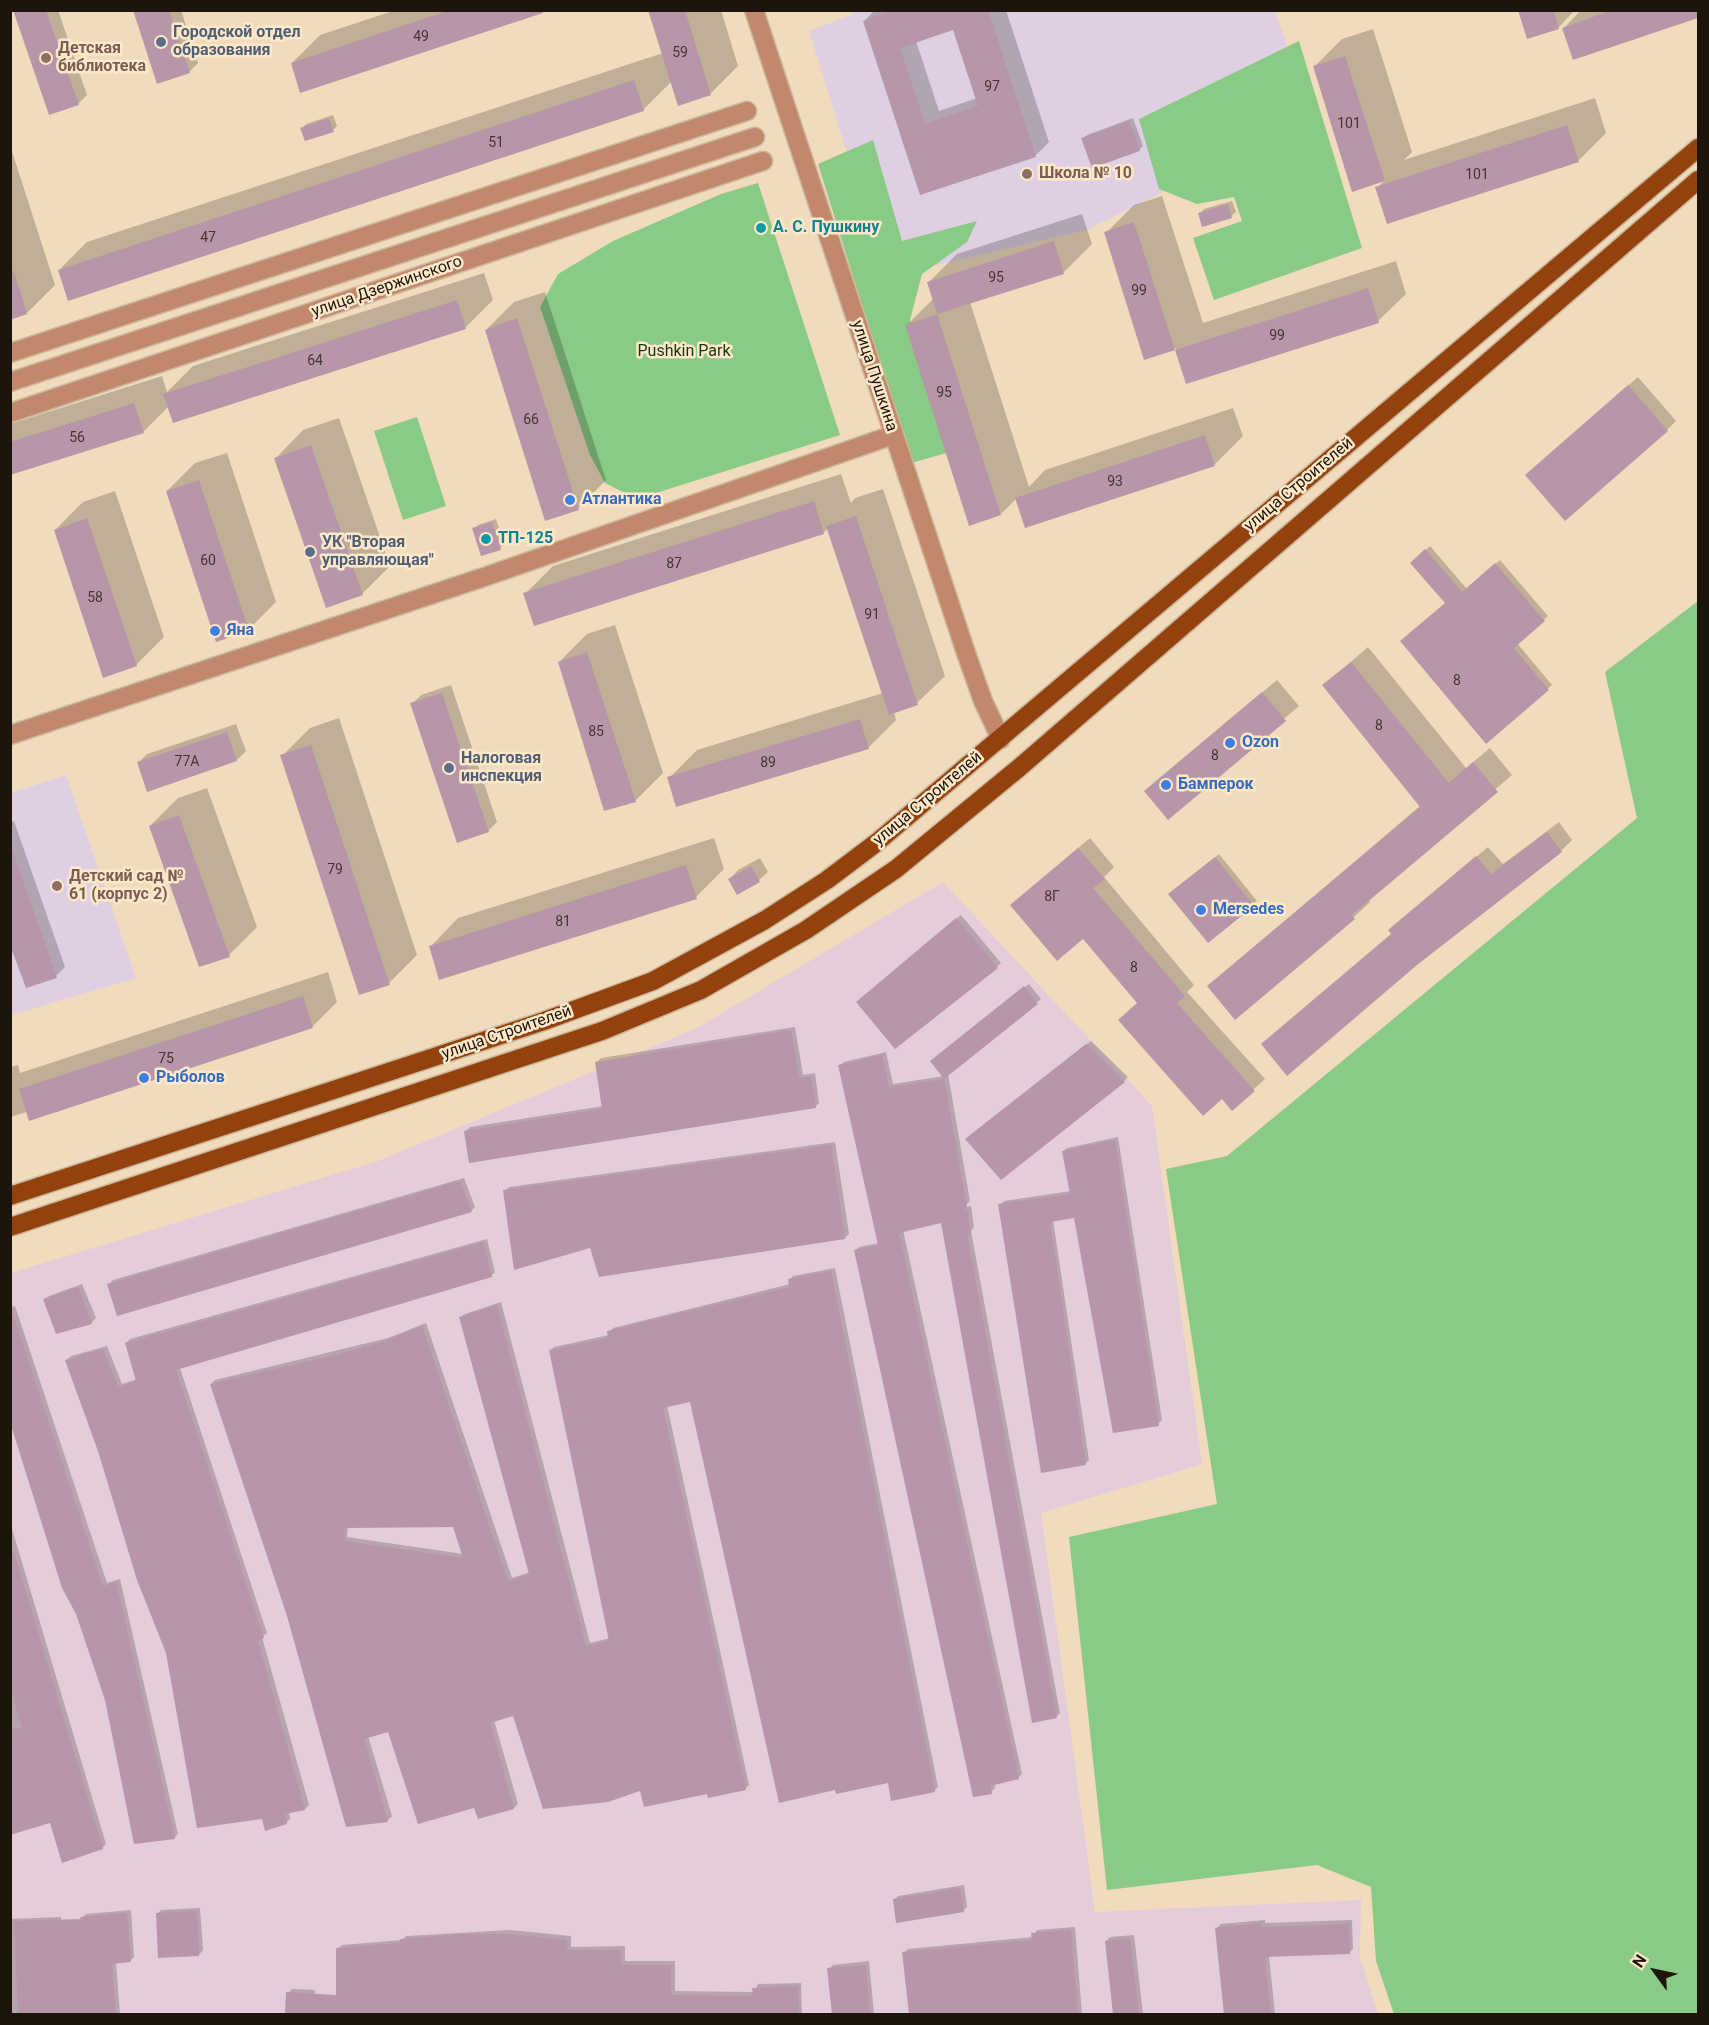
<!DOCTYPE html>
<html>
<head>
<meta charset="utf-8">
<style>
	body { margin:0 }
	#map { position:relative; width:1709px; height:2025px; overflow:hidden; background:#f1dbbd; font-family:Roboto,sans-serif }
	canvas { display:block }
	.frame { position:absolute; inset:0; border:12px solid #1d150b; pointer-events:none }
	.north { position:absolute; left:1625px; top:1941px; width:60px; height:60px; -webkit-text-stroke:4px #ffe8ca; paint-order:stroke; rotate:303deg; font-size:16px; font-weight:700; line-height:24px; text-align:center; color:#1d150b }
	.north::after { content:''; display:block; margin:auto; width:21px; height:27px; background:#1d150b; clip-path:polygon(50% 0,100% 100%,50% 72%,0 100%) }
</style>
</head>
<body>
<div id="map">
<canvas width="1709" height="2025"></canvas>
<div class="frame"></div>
<div class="north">N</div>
</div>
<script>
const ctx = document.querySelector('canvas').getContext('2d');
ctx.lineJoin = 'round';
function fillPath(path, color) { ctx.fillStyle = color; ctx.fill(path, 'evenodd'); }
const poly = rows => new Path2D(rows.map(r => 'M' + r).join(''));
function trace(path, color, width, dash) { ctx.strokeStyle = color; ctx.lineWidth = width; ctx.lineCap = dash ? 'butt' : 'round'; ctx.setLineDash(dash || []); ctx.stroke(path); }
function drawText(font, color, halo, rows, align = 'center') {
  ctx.font = font + ' Roboto,sans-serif'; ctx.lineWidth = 5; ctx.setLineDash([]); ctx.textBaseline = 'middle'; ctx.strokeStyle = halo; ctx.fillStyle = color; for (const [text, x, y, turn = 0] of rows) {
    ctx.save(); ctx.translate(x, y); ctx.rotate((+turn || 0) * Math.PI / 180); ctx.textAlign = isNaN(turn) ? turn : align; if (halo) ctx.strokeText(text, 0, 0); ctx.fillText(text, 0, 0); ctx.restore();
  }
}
fillPath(poly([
	[943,882,1152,1106,1202,1464,1041,1513,1095,1912,1361,1900,1360,1957,1378,2014,11,2014,11,1273,378,1161,695,1029]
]), '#e4cdda');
fillPath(poly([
	[849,10,1275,11,1313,118,1086,230,886,277,809,31,854,14],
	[66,775,136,978,11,1015,11,793]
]), '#decfe2');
fillPath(poly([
	[1299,41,1362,248,1214,300,1193,238,1242,221,1234,197,1197,204,1159,189,1139,119],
	[873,140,902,241,977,221,967,242,922,274,910,320,950,452,911,463,818,164],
	[758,183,840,435,637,499,605,483,590,455,540,307,558,274,613,241,721,194],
	[417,417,446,506,403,520,374,431],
	[1698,601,1698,2014,1394,2014,1376,1961,1371,1887,1317,1865,1107,1890,1069,1537,1217,1504,1166,1169,1227,1156,1637,818,1605,672]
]), '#89ca84');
fillPath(poly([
	[15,10,58,10,87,95,78,104],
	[135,10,181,10,198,63,189,72],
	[396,10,547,10,301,91,292,63,320,35],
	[650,10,721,10,738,66,710,94,672,81,643,110,59,270,87,242,663,53],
	[875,10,1006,10,1049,142,1035,156,921,194,864,21],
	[954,28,977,98,939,111,916,41],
	[1520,10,1575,10,1559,27,1528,37],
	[1581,10,1698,10,1698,16,1574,59,1564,28],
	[1373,29,1412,152,1404,160,1595,98,1606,133,1578,161,1377,188,1385,180,1353,190,1314,67,1342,39],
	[333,115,337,126,333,130,302,128,306,124],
	[1133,118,1143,146,1139,150,1083,139,1087,135],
	[10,145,55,285,27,313,10,318],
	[1162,196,1203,323,1396,261,1406,294,1378,321,1187,382,1176,348,1145,358,1106,233,1134,205],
	[1232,201,1236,212,1231,216,1203,225,1200,213,1204,209],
	[1082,214,1092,244,1064,272,970,302,1029,487,1045,470,1233,408,1243,436,1215,464,1026,526,1017,498,1001,514,907,325,934,298,929,282,957,254],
	[484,273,493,300,465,328,169,406,143,432,10,474,10,424,162,376,167,392,193,366],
	[545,292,606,480,578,508,486,330,514,302],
	[1638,377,1676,421,1667,430,1536,466],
	[339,418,390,566,362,594,276,458,303,430],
	[227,453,276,602,248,630,167,491,195,463],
	[841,474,851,503,855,498,883,489,945,676,917,703,894,711,896,720,868,748,669,778,697,750,883,693,828,528,823,533,525,594,553,566],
	[115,491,164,637,136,665,55,530,83,502],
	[496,519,504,544,500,548,474,529,478,525],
	[1430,546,1467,589,1500,560,1548,616,1517,643,1552,685,1486,742,1447,603,1412,563],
	[615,625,663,773,635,801,559,662,587,634],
	[1368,647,1466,768,1490,748,1512,775,1368,899,1370,902,1354,917,1236,1017,1209,986,1421,805,1324,685],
	[1277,680,1299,706,1169,818,1160,778],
	[451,685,497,822,488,831,412,704,421,695],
	[339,718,417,955,389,983,282,756,310,728],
	[236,724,246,751,237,760,138,763,147,754],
	[207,788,257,927,229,955,150,826,178,798],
	[14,821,65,967,56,976,10,940,10,822],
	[1559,822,1572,840,1561,851,1392,933,1390,930,1488,847,1503,864],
	[714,838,724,869,696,897,431,946,458,918],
	[1090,838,1114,867,1104,877,1194,985,1187,992,1265,1079,1232,1109,1083,937,1023,895],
	[1219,854,1257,901,1208,941,1174,891],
	[760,858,768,872,759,880,737,893,730,879,738,870],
	[961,915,1001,963,997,967,862,998],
	[328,972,337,1002,312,1027,10,1117,10,1067,18,1065,20,1073],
	[1029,984,1041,999,948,1074,970,1201,964,1207,971,1206,974,1227,971,1231,1060,1713,1056,1717,942,1222,903,1230,1022,1774,1018,1778,994,1783,995,1788,991,1792,855,1251,859,1247,879,1243,840,1066,844,1062,886,1052,893,1084,944,1076,936,1057],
	[795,1027,803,1075,815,1073,819,1103,815,1107,466,1131,470,1127,604,1106,597,1062,601,1058],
	[1091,1041,1128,1077,1124,1081,971,1135],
	[1118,1137,1162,1420,1158,1424,1075,1217,1053,1220,1089,1460,1085,1464,1000,1205,1004,1201,1071,1191,1063,1152,1067,1148],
	[835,1142,849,1234,845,1238,591,1246,505,1191,509,1187],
	[464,1178,475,1207,471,1211,109,1284,113,1280],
	[487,1239,495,1272,491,1276,180,1368,267,1633,262,1637,309,1805,305,1809,289,1811,290,1819,286,1823,263,1818,167,1652,67,1360,71,1356,107,1346,122,1384,137,1379,126,1343,130,1339],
	[835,1268,938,1787,934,1791,889,1781,691,1400,667,1405,749,1785,745,1789,641,1789,514,1714,494,1720,518,1804,514,1808,479,1817,475,1806,389,1730,368,1736,392,1816,388,1820,348,1826,288,1616,211,1384,215,1380,388,1338,426,1323,512,1578,530,1572,460,1318,465,1314,501,1302,590,1643,610,1638,550,1351,554,1347,609,1335,613,1328,790,1284,789,1280,793,1276],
	[348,1526,454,1526,463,1554,347,1537],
	[82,1284,96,1318,92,1322,57,1332,45,1300,49,1296],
	[15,1306,107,1583,120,1579,178,1834,174,1838,107,1699,10,1417,10,1307],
	[10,1522,106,1844,102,1848,51,1821,10,1833],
	[964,1885,967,1907,963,1911,894,1900,898,1896],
	[200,1908,203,1950,199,1955,157,1914,161,1910],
	[131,1910,134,1957,130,1961,116,1962,120,2014,90,2014,82,1918,86,1914],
	[61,1917,64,2014,10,2014,10,1919],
	[1265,1920,1265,1923,1352,1920,1353,1949,1349,1953,1269,1956,1275,2014,1226,2014,1217,1928,1221,1924],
	[1075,1927,1082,2014,910,2014,904,1953,908,1949,1033,1937,1037,1930],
	[510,1930,571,1936,571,1947,625,1946,625,1961,675,1961,675,1991,754,1992,758,1984,801,1983,802,2014,338,2014,337,1949,342,1945,402,1940,406,1936],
	[1134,1935,1143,2014,1114,2014,1106,1941,1110,1937],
	[869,1961,874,2014,833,2014,829,1969,833,1965],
	[292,1989,315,1990,314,2014,287,2014,288,1993]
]), '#0003');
fillPath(poly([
	[13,10,46,10,79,105,49,115],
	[133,10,169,10,190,73,157,84],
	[450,10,543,10,543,13,300,93,291,63],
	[648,10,685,10,711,95,678,106],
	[893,10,988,10,1036,157,920,195,863,21],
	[953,30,978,106,925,124,900,48],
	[1518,10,1554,10,1559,29,1527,39],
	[1612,10,1698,10,1698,18,1573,60,1562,28],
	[1345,56,1385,181,1352,192,1313,66],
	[634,80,644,111,68,301,58,270],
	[329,118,334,132,305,141,300,128],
	[1129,121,1140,151,1092,168,1081,138],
	[1567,125,1579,162,1387,224,1375,187],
	[1228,204,1232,218,1202,227,1198,213],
	[1134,222,1175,350,1144,360,1104,232],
	[1054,241,1064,274,937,314,927,282],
	[10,271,14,271,27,314,10,320],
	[1368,288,1379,323,1186,384,1175,350],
	[457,300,466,329,173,423,163,394],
	[937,314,1001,515,969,526,905,325],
	[517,318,579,510,545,521,485,330],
	[1628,385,1668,431,1565,521,1525,475],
	[134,403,144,433,10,475,10,442],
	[1205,435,1215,466,1025,528,1015,498],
	[311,445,363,595,326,608,274,458],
	[199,480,249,631,216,642,166,491],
	[814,501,824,534,534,626,523,593],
	[856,516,918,705,889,715,826,526],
	[87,518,137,666,103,678,54,530],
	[492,522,501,550,481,556,472,528],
	[1425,549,1462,592,1495,563,1545,621,1514,648,1549,690,1486,744,1400,641,1445,603,1410,563],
	[587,652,636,802,604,811,558,662],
	[1351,662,1449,783,1473,762,1498,792,1352,915,1355,919,1235,1020,1207,986,1420,807,1322,685],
	[1262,692,1286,721,1168,820,1144,791],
	[442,693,489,832,457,843,410,703],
	[860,719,869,749,676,807,667,777],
	[227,732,237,761,147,792,137,762],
	[311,745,390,985,359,995,280,755],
	[179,815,230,957,199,967,149,826],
	[1547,832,1562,852,1417,965,1287,1076,1261,1044,1391,934,1388,930,1476,856,1491,874],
	[1078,848,1105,879,1093,888,1185,996,1177,1003,1255,1091,1232,1111,1222,1099,1203,1116,1118,1020,1137,1003,1083,939,1057,961,1010,905],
	[10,852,13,852,57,978,26,988,10,945],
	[1215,857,1254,906,1208,943,1168,894],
	[686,865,697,899,439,980,429,946],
	[751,866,760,882,737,895,728,879],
	[956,918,998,968,895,1049,856,1002],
	[1024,986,1038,1004,944,1079,930,1061],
	[303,996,313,1028,29,1121,19,1089],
	[791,1030,799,1078,811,1076,816,1108,469,1163,464,1131,602,1109,595,1062],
	[1086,1044,1125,1082,1001,1180,965,1139],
	[882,1055,889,1087,944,1079,967,1207,963,1210,967,1209,971,1233,967,1234,1057,1718,1032,1723,941,1223,899,1233,1019,1779,990,1786,992,1794,973,1797,854,1250,878,1245,838,1065],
	[1115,1140,1159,1426,1113,1433,1074,1218,1050,1222,1086,1465,1041,1473,998,1204,1070,1194,1062,1151],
	[831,1145,845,1239,599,1277,590,1248,514,1270,503,1190],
	[460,1181,472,1212,117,1316,107,1284],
	[483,1242,492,1277,176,1370,264,1638,258,1641,305,1810,285,1814,287,1824,265,1831,262,1819,197,1828,166,1653,137,1580,98,1451,65,1360,103,1349,118,1387,136,1381,125,1343],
	[831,1271,935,1792,891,1801,888,1783,836,1794,835,1790,779,1803,690,1402,663,1408,746,1790,708,1798,707,1794,644,1807,640,1791,608,1802,543,1809,513,1716,490,1723,514,1809,478,1819,474,1808,418,1824,388,1732,364,1739,388,1822,346,1827,287,1616,210,1384,336,1355,382,1342,422,1326,508,1581,529,1574,459,1317,497,1305,586,1646,609,1641,549,1350,608,1338,607,1331,789,1287,788,1279],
	[453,1527,463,1558,344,1541,345,1528],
	[78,1287,92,1324,56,1334,43,1299],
	[10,1315,13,1315,103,1586,116,1582,175,1839,134,1844,105,1700,76,1614,62,1588,10,1422],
	[10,1552,14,1552,103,1849,62,1863,50,1823,10,1835,10,1729,22,1728,10,1686],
	[960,1888,964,1912,896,1923,893,1899],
	[197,1911,199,1956,158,1958,156,1913],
	[127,1913,131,1962,112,1964,116,2014,18,2014,14,1921,81,1919,80,1917],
	[1261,1923,1262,1927,1349,1924,1350,1954,1265,1957,1271,2014,1224,2014,1215,1928],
	[1071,1930,1078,2014,909,2014,902,1952,1032,1940,1031,1933],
	[462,1934,506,1934,567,1940,567,1950,621,1950,621,1965,671,1965,671,1995,753,1996,752,1988,798,1986,799,2014,285,2014,286,1992,336,1995,336,1948,400,1943,400,1939],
	[1130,1938,1139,2014,1113,2014,1105,1941],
	[866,1965,870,2014,832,2014,827,1968]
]), '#b696a8');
const street = poly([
	[754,10,966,653,983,701,1001,739],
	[10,353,747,111],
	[10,382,755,137],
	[10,413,763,161],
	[10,735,487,576,893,435]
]);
const primary = poly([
	[10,1196,544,1021,653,981,765,920,827,880,876,843,1698,148],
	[10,1227,602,1031,701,990,806,930,896,869,1020,767,1698,180]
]);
trace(street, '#cbb79d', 21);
trace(primary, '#cbb79d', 21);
trace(street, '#c2886b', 18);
trace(primary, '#93420d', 18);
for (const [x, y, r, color] of [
	[161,42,6,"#5c6f8a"],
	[46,58,6,"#8d6e63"],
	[1027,174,6,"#8d6e63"],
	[761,228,6,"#0f9aa8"],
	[570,500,6,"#3f7fe0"],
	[486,539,6,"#0f9aa8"],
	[310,552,6,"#5c6f8a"],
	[215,631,6,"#3f7fe0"],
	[1230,743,6,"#3f7fe0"],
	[449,768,6,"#5c6f8a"],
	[1166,785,6,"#3f7fe0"],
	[57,886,6,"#8d6e63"],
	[1201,910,6,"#3f7fe0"],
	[144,1078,6,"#3f7fe0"]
]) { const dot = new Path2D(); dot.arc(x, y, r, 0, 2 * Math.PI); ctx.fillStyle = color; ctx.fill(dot); trace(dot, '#ffe8ca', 2); }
drawText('14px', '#433532', null, [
	["49",421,37],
	["59",680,53],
	["97",992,87],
	["101",1349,124],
	["51",496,143],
	["101",1477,175],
	["47",208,238],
	["95",996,278],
	["99",1139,291],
	["99",1277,336],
	["64",315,361],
	["95",944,393],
	["66",531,420],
	["56",77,438],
	["93",1115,482],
	["60",208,561],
	["87",674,564],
	["58",95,598],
	["91",872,615],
	["8",1457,681],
	["8",1379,726],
	["85",596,732],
	["8",1215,756],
	["77А",187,762],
	["89",768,763],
	["79",335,870],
	["8Г",1052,897],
	["81",563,922],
	["8",1134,968],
	["75",166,1059]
]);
drawText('bold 16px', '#4e5e75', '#ffe8ca', [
	["Городской отдел",173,33],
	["образования",173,51],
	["УК \"Вторая",322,543],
	["управляющая\"",322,561],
	["Налоговая",461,759],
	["инспекция",461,777]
], 'left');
drawText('bold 16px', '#785e54', '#ffe8ca', [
	["Детская",58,49],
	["библиотека",58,67],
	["Школа № 10",1039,174],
	["Детский сад №",69,877],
	["61 (корпус 2)",69,895]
], 'left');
drawText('bold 16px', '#0d838f', '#ffe8ca', [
	["А. С. Пушкину",773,228],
	["ТП-125",498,539]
], 'left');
drawText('16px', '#1d150b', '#ffe8ca', [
	["улица Дзержинского",387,287,-19],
	["улица Пушкина",874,376,72],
	["улица Строителей",1299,485,-40],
	["улица Строителей",928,799,-40],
	["улица Строителей",507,1033,-19]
]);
drawText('16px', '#0d3c0c', '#ffe8ca', [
	["Pushkin Park",684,352]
]);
drawText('bold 16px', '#366cbe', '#ffe8ca', [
	["Атлантика",582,500],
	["Яна",227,631],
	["Ozon",1242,743],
	["Бамперок",1178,785],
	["Mersedes",1213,910],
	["Рыболов",156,1078]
], 'left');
</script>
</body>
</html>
